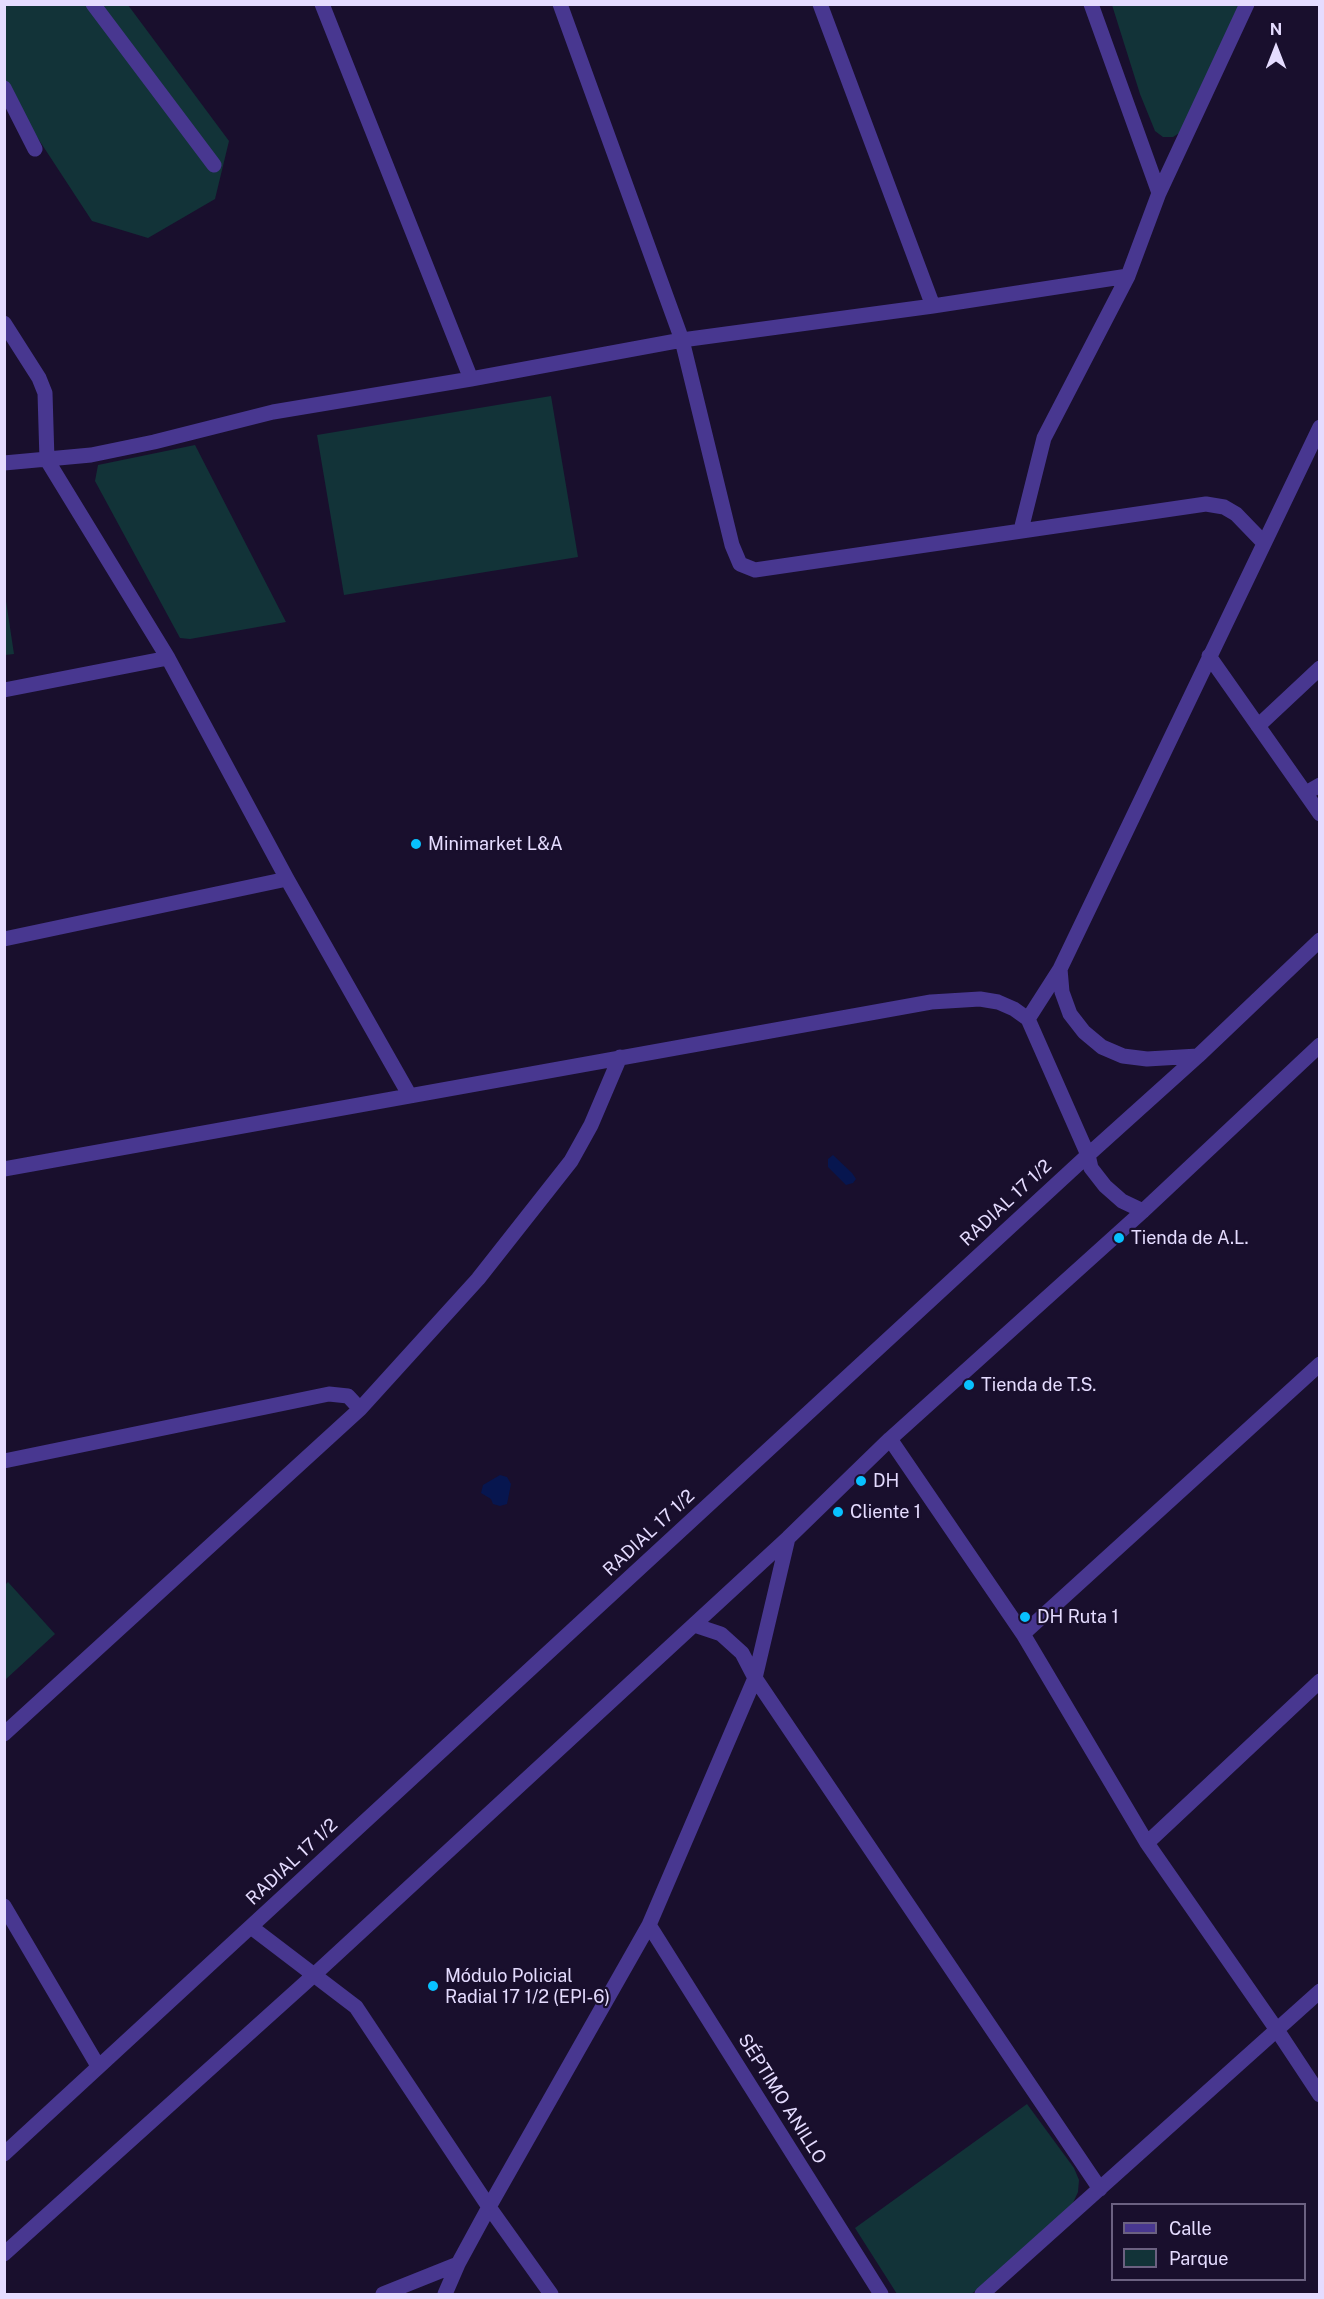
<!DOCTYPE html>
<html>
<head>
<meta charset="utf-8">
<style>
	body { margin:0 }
	#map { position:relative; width:1324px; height:2299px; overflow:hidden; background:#190f2d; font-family:"Public Sans",sans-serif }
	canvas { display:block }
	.frame { position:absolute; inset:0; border:6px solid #e5dcff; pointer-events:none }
	.legend { position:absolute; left:1111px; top:2203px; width:195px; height:78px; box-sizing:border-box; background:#190f2d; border:2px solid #6b6181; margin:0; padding:8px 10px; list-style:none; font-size:18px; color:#e5dcff }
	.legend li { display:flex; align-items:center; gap:12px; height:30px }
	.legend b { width:30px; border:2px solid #6b6181 }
	.north { position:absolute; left:1246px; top:18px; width:60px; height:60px; -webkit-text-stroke:4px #190f2d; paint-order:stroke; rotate:0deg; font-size:16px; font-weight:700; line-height:24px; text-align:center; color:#e5dcff }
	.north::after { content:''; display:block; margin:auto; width:21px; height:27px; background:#e5dcff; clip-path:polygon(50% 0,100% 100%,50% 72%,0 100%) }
</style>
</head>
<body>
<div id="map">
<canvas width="1324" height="2299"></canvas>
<div class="frame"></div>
<ul class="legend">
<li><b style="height:8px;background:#483790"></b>Calle</li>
<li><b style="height:16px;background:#123338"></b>Parque</li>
</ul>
<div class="north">N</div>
</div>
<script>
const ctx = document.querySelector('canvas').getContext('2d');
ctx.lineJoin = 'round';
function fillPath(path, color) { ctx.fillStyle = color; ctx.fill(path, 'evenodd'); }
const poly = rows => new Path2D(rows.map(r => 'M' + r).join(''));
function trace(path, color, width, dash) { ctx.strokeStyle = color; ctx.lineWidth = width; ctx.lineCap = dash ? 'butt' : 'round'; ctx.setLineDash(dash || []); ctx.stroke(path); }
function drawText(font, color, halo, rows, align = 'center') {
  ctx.font = font + ' "Public Sans",sans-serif'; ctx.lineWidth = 4.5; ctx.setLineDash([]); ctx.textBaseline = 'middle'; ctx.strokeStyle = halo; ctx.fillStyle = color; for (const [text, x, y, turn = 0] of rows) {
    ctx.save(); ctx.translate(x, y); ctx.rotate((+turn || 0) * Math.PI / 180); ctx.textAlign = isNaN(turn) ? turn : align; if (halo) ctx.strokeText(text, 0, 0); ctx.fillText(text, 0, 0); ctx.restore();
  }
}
fillPath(poly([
	[4,5,128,5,229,141,215,199,148,238,92,221,5,88],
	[1112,5,1244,5,1181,132,1173,137,1163,137,1155,131,1140,94],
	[551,396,578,557,344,595,317,435],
	[195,445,286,622,190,639,180,638,95,481,98,465],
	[4,601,6,601,14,654,5,655],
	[8,1582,55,1634,5,1680,4,1586],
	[1027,2104,1074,2168,1079,2180,1078,2192,1072,2205,983,2286,971,2294,897,2294,855,2228]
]), '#123338');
fillPath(poly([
	[833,1155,852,1173,856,1179,853,1183,846,1185,828,1167,828,1159],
	[500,1475,507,1477,511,1484,507,1504,500,1506,493,1504,491,1499,481,1493,483,1485]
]), '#07164f');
trace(poly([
	[93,4,214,165],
	[322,4,471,379],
	[560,4,682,340,732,545,740,564,755,570,1206,504,1224,507,1236,514,1264,543],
	[820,4,933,306],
	[1091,4,1159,193],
	[4,88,35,149],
	[4,323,39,378,45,393,47,460,168,658,287,879,410,1096],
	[4,463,91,455,154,442,273,412,471,379,682,340,933,306,1128,276],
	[1021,530,1044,438,1128,276,1159,193,1247,4],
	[1209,656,1320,814],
	[4,690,168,658],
	[1258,726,1320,668],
	[1306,793,1320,785],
	[4,939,287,879],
	[1060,969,1062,992,1070,1014,1084,1032,1102,1047,1123,1056,1147,1059,1198,1056],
	[1028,1019,1060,969,1320,427],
	[4,1169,931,1002,980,999,998,1002,1014,1009,1028,1019,1088,1155,1091,1168,1105,1186,1122,1201,1143,1211],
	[890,1439,1023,1634,1147,1843,1277,2030,1320,2095],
	[4,1461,329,1394,348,1396,360,1409],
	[694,1625,721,1634,742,1653,755,1678,1100,2189],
	[1023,1634,1320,1364],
	[4,1734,360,1409,478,1279,571,1161,591,1125,620,1057],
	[1147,1843,1320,1681],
	[4,1906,98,2066],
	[649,1925,881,2294],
	[251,1927,356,2007,489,2207,551,2294],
	[4,2154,1088,1155,1198,1056,1320,940],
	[4,2254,315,1974,788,1538,890,1439,1143,1211,1320,1045],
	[383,2294,458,2264],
	[445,2294,458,2264,489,2207,649,1925,755,1678,788,1538],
	[982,2294,1320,1991]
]), '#483790', 15);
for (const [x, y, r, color] of [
	[416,844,6,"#08c1ff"],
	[1119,1238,6,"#08c1ff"],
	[969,1385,6,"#08c1ff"],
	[861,1481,6,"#08c1ff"],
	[838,1512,6,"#08c1ff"],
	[1025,1617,6,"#08c1ff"],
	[433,1986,6,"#08c1ff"]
]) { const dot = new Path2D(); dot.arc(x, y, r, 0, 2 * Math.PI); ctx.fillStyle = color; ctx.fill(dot); trace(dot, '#190f2d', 2); }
drawText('18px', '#e5dcff', '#190f2d', [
	["Minimarket L&A",428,844],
	["Tienda de A.L.",1131,1238],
	["Tienda de T.S.",981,1385],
	["DH",873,1481],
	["Cliente 1",850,1512],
	["DH Ruta 1",1037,1617],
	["Módulo Policial",445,1976],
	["Radial 17 1/2 (EPI-6)",445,1997]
], 'left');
drawText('18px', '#e5dcff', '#190f2d', [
	["RADIAL 17 1/2",1006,1203,-43],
	["RADIAL 17 1/2",649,1533,-43],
	["RADIAL 17 1/2",292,1862,-43],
	["SÉPTIMO ANILLO",782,2099,58]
]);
</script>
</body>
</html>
